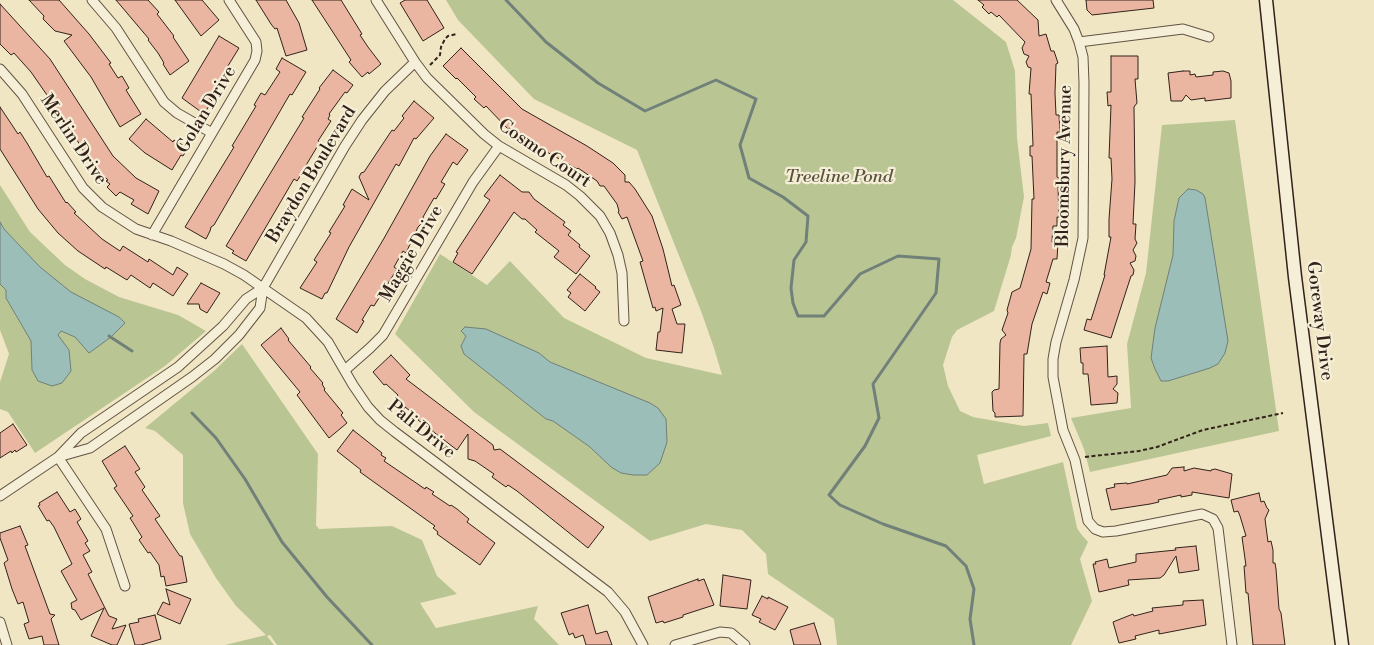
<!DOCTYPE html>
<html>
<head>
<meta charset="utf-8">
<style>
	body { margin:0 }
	canvas { display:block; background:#f1e6c3 }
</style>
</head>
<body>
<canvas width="1374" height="645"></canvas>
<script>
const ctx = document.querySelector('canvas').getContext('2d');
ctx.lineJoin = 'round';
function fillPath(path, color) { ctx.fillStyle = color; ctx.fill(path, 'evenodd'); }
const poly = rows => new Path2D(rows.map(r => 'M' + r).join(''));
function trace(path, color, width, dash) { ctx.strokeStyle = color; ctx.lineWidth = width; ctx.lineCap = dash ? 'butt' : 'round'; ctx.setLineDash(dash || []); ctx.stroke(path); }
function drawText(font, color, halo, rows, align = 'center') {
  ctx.font = font + ' "Libre Bodoni",serif'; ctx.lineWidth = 4.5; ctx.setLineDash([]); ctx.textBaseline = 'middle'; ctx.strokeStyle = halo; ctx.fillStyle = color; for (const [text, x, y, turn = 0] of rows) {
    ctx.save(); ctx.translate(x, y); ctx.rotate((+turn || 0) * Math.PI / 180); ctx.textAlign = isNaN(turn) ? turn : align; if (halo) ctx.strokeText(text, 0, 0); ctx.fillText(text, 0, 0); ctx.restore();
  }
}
fillPath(poly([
	[446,0,953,0,1006,42,1015,71,1017,138,1024,197,1016,238,1012,247,1011,255,994,311,957,330,952,337,943,365,948,386,960,411,973,417,1024,426,1048,423,1051,436,977,455,984,484,1063,462,1077,528,1081,534,1088,542,1080,559,1092,601,1071,645,837,645,834,619,768,574,766,554,742,530,706,524,650,541,474,412,395,334,440,254,487,285,510,261,564,318,646,358,722,375,714,348,701,311,637,150,534,99,458,20],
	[1235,120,1279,431,1090,472,1084,449,1071,418,1131,408,1127,344,1146,273,1162,125],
	[0,185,30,232,65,265,85,279,119,297,178,315,206,331,165,366,35,453,8,412,0,409,0,382,9,354,0,330],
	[242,344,318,454,316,525,319,529,392,526,422,540,437,576,457,594,420,603,436,628,538,606,534,619,559,645,277,645,270,635,267,636,274,645,225,645,266,635,236,606,216,578,190,534,183,503,183,455,155,431,145,428,214,371]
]), '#bac594');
const water = poly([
	[1188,189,1196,190,1203,194,1205,198,1228,341,1225,353,1218,364,1210,368,1168,381,1161,381,1155,369,1151,358,1155,328,1173,255,1174,221,1179,198,1188,189],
	[0,222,4,229,40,267,71,292,119,317,125,323,111,337,89,353,75,337,61,331,58,335,69,350,71,371,62,383,52,386,38,381,32,370,31,341,6,298,6,290,0,284,0,222],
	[465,327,486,329,539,353,550,362,650,403,658,408,666,419,667,442,660,463,647,475,633,475,621,473,611,467,590,447,553,421,546,419,464,354,461,346,466,336,461,331,465,327]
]);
fillPath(water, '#9bbeb8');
trace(water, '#718079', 1);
trace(poly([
	[506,0,546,42,598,83,645,111,716,80,756,99,740,145,749,178,783,197,808,216,806,242,794,260,791,288,793,303,798,316,824,316,860,274,898,256,939,259,936,293,873,384,879,418,865,446,829,495,840,505,883,524,946,546,966,566,974,589,970,619,974,645],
	[109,336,132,351],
	[192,413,216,438,245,479,282,542,327,597,372,645]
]), '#718079', 3);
const building = poly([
	[29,0,59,0,89,34,111,63,109,64,118,78,122,76,129,88,126,90,141,114,120,127,91,77,64,41,72,35,55,31,43,19,44,16,29,0],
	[116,0,148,0,159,12,157,14,174,36,173,37,189,61,170,75,163,64,164,63,158,53,148,40,149,39,116,0],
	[175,0,202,0,219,20,201,36,175,0],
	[256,0,286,0,299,23,307,50,286,56,277,28,275,29,271,24,256,0],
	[312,0,341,0,362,34,360,35,368,47,381,64,369,74,368,72,362,77,349,62,351,60,312,0],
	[405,0,427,0,444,28,423,41,400,3,405,0],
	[978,0,1017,0,1038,20,1039,36,1046,34,1051,51,1054,51,1058,63,1056,64,1055,93,1056,115,1059,115,1060,132,1057,132,1057,177,1060,179,1062,184,1058,186,1059,217,1057,217,1057,226,1053,226,1052,242,1058,243,1057,259,1053,259,1046,282,1050,283,1047,294,1043,292,1032,324,1027,354,1024,354,1023,416,995,417,995,413,993,411,992,392,994,390,999,389,1000,343,1001,339,1006,335,1002,330,1008,313,1007,310,1012,292,1020,288,1031,249,1032,199,1034,199,1032,156,1030,156,1030,146,1033,146,1031,94,1029,94,1031,68,1028,67,1026,62,1029,56,1024,54,1022,48,1025,42,999,15,997,17,991,12,989,14,982,7,984,5,978,0],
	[1086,0,1153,0,1154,8,1092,15,1087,10,1086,0],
	[0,4,50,59,113,156,136,178,159,191,148,214,131,204,134,200,120,192,116,196,107,187,110,184,106,181,108,180,96,168,94,169,77,140,74,142,59,116,57,117,53,110,56,108,31,72,14,53,11,55,0,44,0,4],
	[219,36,239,48,210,95,209,98,212,101,204,114,182,98,219,36],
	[461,48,522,109,587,146,613,163,625,175,625,182,629,182,635,189,652,216,663,249,672,286,674,285,681,305,672,309,677,324,685,324,682,353,656,350,658,332,660,332,663,308,656,311,655,307,653,308,640,262,643,261,627,217,622,219,618,212,619,211,617,204,604,186,600,186,597,181,578,168,577,169,522,138,523,136,509,128,508,129,486,106,484,108,474,99,476,97,457,78,456,79,443,66,461,48],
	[1111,56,1138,56,1138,79,1135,79,1137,103,1134,107,1135,182,1133,224,1136,224,1135,239,1137,243,1133,250,1136,256,1135,261,1130,263,1134,270,1133,275,1131,276,1111,338,1084,330,1087,319,1091,320,1105,275,1104,275,1111,237,1109,237,1109,219,1112,179,1111,158,1109,158,1111,105,1108,106,1107,92,1111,92,1111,56],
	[282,58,306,72,292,95,290,94,214,225,211,227,210,231,206,239,185,227,234,147,232,146,256,106,254,105,261,93,265,95,280,72,276,69,282,58],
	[333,70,353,85,347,93,345,92,329,114,330,115,328,119,331,121,318,141,320,142,305,167,306,167,297,181,294,179,246,261,232,253,234,251,226,246,304,118,302,117,320,89,319,88,333,70],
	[1183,71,1190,71,1190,75,1195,74,1196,77,1213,75,1213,72,1223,71,1229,73,1231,81,1231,98,1205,101,1205,98,1191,100,1186,95,1182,101,1171,101,1168,73,1183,71],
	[414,101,434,118,416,139,414,138,399,166,396,164,349,247,327,293,325,293,322,299,300,288,317,262,314,260,331,233,329,232,345,206,343,205,352,189,369,200,359,177,361,173,364,172,392,130,394,131,404,118,402,116,414,101],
	[0,107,18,134,20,132,27,143,47,177,49,176,66,203,67,202,76,212,74,213,102,239,120,251,123,246,148,262,149,259,173,275,177,267,188,274,173,296,153,283,150,288,131,275,127,280,106,267,105,269,78,251,58,233,38,209,0,149,0,107],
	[146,119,173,142,174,140,188,148,183,156,181,155,172,170,145,153,129,139,146,119],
	[446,134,468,150,457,165,453,162,441,182,445,184,436,199,434,198,423,217,424,221,418,227,406,253,403,251,394,267,397,269,374,306,371,305,362,320,364,321,357,333,336,319,383,240,430,156,446,134],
	[500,175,522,192,529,192,534,199,565,222,563,225,571,231,568,235,580,245,579,247,590,256,576,274,554,257,559,251,535,232,537,230,525,219,522,219,514,212,472,274,453,262,458,253,456,252,490,200,484,196,500,175],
	[580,274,596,287,595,288,600,292,585,311,568,297,571,293,567,290,580,274],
	[201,283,220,293,207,313,200,309,199,304,187,304,201,283],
	[281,328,289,339,288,340,311,367,310,368,323,383,322,384,325,389,324,390,343,413,341,415,347,423,329,438,297,395,300,392,261,345,281,328],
	[1107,346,1108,377,1117,376,1117,384,1113,389,1118,393,1117,403,1091,405,1088,374,1083,374,1083,363,1081,363,1080,348,1107,346],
	[391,355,410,375,406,379,493,445,494,450,500,449,604,527,588,548,517,491,508,485,506,487,492,477,494,474,475,461,468,459,468,434,457,450,418,420,419,418,405,407,403,410,393,402,398,395,386,384,384,385,373,372,391,355],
	[13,424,27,445,16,452,15,450,12,453,11,451,0,458,0,433,13,424],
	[353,430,382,453,381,455,386,458,384,461,425,489,426,487,434,492,432,494,450,506,451,505,457,509,469,519,467,522,495,543,480,565,437,534,438,532,433,528,435,526,360,472,361,470,337,451,353,430],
	[125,446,140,469,135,472,145,487,142,490,160,516,155,519,180,556,182,556,187,582,166,586,164,576,161,577,159,565,150,552,148,553,139,540,142,537,130,518,133,516,114,488,117,486,102,461,125,446],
	[1184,467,1184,471,1194,468,1211,471,1211,470,1215,469,1232,474,1229,498,1192,492,1192,495,1181,497,1181,495,1158,500,1159,502,1150,504,1111,510,1106,489,1115,487,1114,484,1127,483,1127,484,1167,475,1172,468,1184,467],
	[57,492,70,512,75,509,81,519,77,522,88,541,85,543,90,551,83,555,92,572,88,574,109,616,117,619,112,629,126,625,117,645,112,645,91,636,104,608,81,620,75,610,72,609,71,603,77,600,61,571,72,564,54,527,49,520,47,521,38,506,40,505,39,503,57,492],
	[1259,493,1261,502,1264,501,1267,508,1269,510,1265,519,1268,542,1271,541,1273,550,1273,563,1275,563,1276,569,1279,609,1281,613,1285,645,1253,645,1248,593,1246,593,1244,566,1246,566,1242,537,1246,536,1240,516,1238,511,1234,512,1231,500,1259,493],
	[20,526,28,545,25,546,50,614,55,615,51,619,59,645,44,645,42,636,29,639,24,624,29,622,23,602,18,604,12,589,4,563,8,560,0,538,0,533,20,526],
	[1196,546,1199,570,1179,573,1176,556,1164,575,1160,578,1128,580,1129,585,1099,592,1093,564,1096,564,1095,562,1107,559,1109,568,1136,562,1136,554,1176,550,1175,548,1196,546],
	[723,575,751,580,747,609,720,606,723,575],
	[698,579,698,581,704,579,714,605,683,615,683,617,664,623,663,621,656,623,648,597,698,579],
	[166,589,191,599,180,624,157,614,163,602,170,605,166,589],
	[762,596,768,599,768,597,788,607,775,630,759,622,761,619,752,615,762,596],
	[1203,600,1206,625,1159,634,1159,630,1135,636,1136,639,1119,643,1113,622,1133,614,1134,616,1153,611,1152,608,1183,605,1183,601,1203,600],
	[588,605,596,634,607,631,612,645,586,645,583,635,575,638,573,633,569,635,561,613,588,605],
	[155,615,161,639,141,645,135,645,129,624,139,622,138,619,155,615],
	[814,623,821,645,794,645,790,630,814,623]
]);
fillPath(building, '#eab5a1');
trace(building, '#32221a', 1);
const street = poly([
	[92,0,116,28,164,102,177,113,212,133],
	[376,0,415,62,427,78,484,134,499,146,566,185,580,196,600,216,610,233,618,255,622,273,624,321],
	[1056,0,1074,29,1079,42,1083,57,1084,83,1083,238,1074,280,1056,342,1053,359,1053,377,1063,430,1075,460,1088,521,1095,529,1103,532,1116,531,1202,514,1213,519,1218,528,1219,536,1232,645],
	[1079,42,1183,29,1209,37],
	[0,69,22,94,83,188,102,207,136,229,171,241,224,264,244,275,306,318,328,342,353,385,368,407,380,420,395,432,608,592,625,612,643,645],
	[152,235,255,60,257,51,256,42,229,0],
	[345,370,370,348,383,335,473,182,499,146],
	[58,457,90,448,192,377,215,359,239,335,260,308,263,288,345,146,362,120,385,91,415,62],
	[58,457,106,529,125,586],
	[0,496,58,457,81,433,178,367,223,326,246,299,263,288],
	[0,622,7,645],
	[675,645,720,632,731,633,745,645]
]);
const secondary = poly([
	[1266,0,1295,277,1342,645]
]);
trace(street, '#625344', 11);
trace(secondary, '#32221a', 15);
trace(poly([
	[430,65,440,55,441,47,445,39,448,36,457,34],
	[1085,457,1139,451,1157,447,1203,430,1283,413]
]), '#32221a', 2, [4, 2.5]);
trace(street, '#f6efd8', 9);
trace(secondary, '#f6efd8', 12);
drawText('18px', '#32221a', '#f6efd8', [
	["Golan Drive",207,110,-59],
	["Merlin Drive",73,140,56],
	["Cosmo Court",544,154,34],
	["Bloomsbury Avenue",1065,166,-89],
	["Braydon Boulevard",312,175,-59],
	["Maggie Drive",412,254,-60],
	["Goreway Drive",1319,321,83],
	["Pali Drive",421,430,39]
]);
drawText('italic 18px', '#5b533f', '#f6efd8', [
	["Treeline Pond",839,178]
]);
</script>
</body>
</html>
